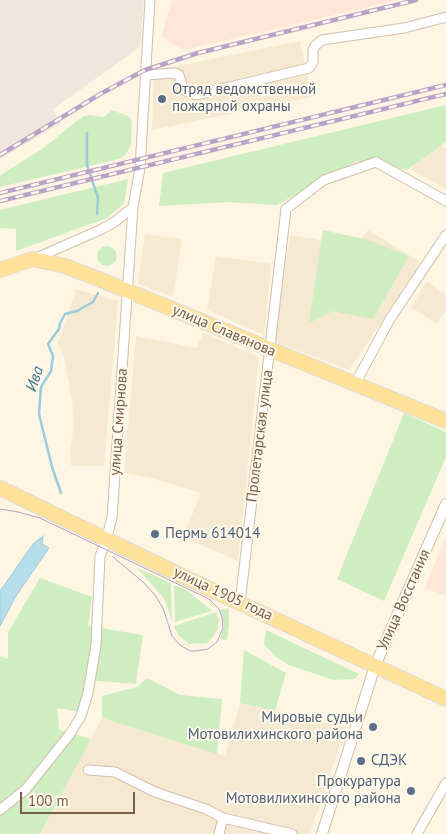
<!DOCTYPE html>
<html>
<head>
<meta charset="utf-8">
<style>
	body { margin:0 }
	#map { position:relative; width:446px; height:834px; overflow:hidden; background:#fef6e3; font-family:"PT Sans",sans-serif }
	canvas { display:block }
	.scale { position:absolute; left:20px; top:792px; width:115px; height:22px; box-sizing:border-box; border:2px solid #785d47; border-top:0; padding-left:6px; font-size:15px; line-height:18px; white-space:nowrap; color:#785d47; -webkit-text-stroke:4px #fff9eb; paint-order:stroke }
</style>
</head>
<body>
<div id="map">
<canvas width="446" height="834"></canvas>
<div class="scale">100 m</div>
</div>
<script>
const ctx = document.querySelector('canvas').getContext('2d');
ctx.lineJoin = 'round';
function fillPath(path, color) { ctx.fillStyle = color; ctx.fill(path, 'evenodd'); }
const poly = rows => new Path2D(rows.map(r => 'M' + r).join(''));
function trace(path, color, width, dash) { ctx.strokeStyle = color; ctx.lineWidth = width; ctx.lineCap = dash ? 'butt' : 'round'; ctx.setLineDash(dash || []); ctx.stroke(path); }
function drawText(font, color, halo, rows, align = 'center') {
  ctx.font = font + ' "PT Sans",sans-serif'; ctx.lineWidth = 4; ctx.setLineDash([]); ctx.textBaseline = 'middle'; ctx.strokeStyle = halo; ctx.fillStyle = color; for (const [text, x, y, turn = 0] of rows) {
    ctx.save(); ctx.translate(x, y); ctx.rotate((+turn || 0) * Math.PI / 180); ctx.textAlign = isNaN(turn) ? turn : align; if (halo) ctx.strokeText(text, 0, 0); ctx.fillText(text, 0, 0); ctx.restore();
  }
}
fillPath(poly([
	[300,41,312,97,152,130,154,71],
	[439,144,446,149,446,189,410,169],
	[368,230,422,263,349,370,273,341,290,235,355,246],
	[145,234,182,239,173,297,138,284],
	[216,256,271,264,264,335,207,310],
	[427,281,446,295,446,309,437,324,411,307],
	[76,289,118,301,104,466,71,466,70,449,74,426,72,400,64,356,58,343],
	[203,332,259,357,238,561,183,537,201,493,148,477,124,473,136,336,197,348],
	[240,703,346,727,310,834,40,834,102,718,225,756]
]), '#f6e9d1');
fillPath(poly([
	[172,0,399,0,184,50,161,37],
	[446,536,446,596,425,588]
]), '#ffe6d6');
fillPath(poly([
	[0,0,144,0,140,47,53,109,61,123,0,159]
]), '#ede7de');
fillPath(poly([
	[446,105,446,142,407,170,357,161,277,205,228,202,159,206,163,173],
	[112,110,128,116,132,121,131,144,128,151,124,156,119,159,0,187,0,176,2,174,42,149,78,120,86,115,104,117],
	[128,179,124,204,107,218,16,251,16,229,0,228,0,210],
	[323,230,368,240,409,256,373,319,333,311,309,323],
	'97 256a10 10 0 1 1 20 0a10 10 0 1 1-20 0Z',
	[404,413,446,432,446,457,384,601,337,579],
	[138,569,140,569,171,583,172,621,167,606,162,596],
	[40,578,92,597,88,626,143,635,136,684,86,680,79,712,57,708,59,730,91,739,40,834,0,834,0,656,8,659,8,632],
	[174,585,188,591,212,611,175,622],
	[228,608,229,611,229,626,227,640,220,639,224,626,220,610],
	[216,612,219,620,218,628,214,636,207,643,189,644,178,635,174,626],
	[266,630,359,674,355,679,334,680,289,665,276,657,264,644],
	[244,650,286,673,275,711,240,703],
	[147,678,180,695,222,699,217,754,102,718,102,696,137,687]
]), '#ceedc1');
const water = poly([
	[43,536,42,544,49,548,16,596,0,626,0,591,33,544,43,536]
]);
fillPath(water, '#b6dde9');
trace(water, '#9cccdc', 1);
trace(poly([
	[87,133,87,165,98,198,97,214],
	[61,493,52,467,39,414,41,387,51,371,53,356,48,344,59,329,60,323,65,314,77,311,93,302,98,293]
]), '#9cccdc', 2.5);
const minor = poly([
	[145,75,175,73,179,75,183,88,186,91,196,95,309,68,313,62,313,50,315,46,322,40,404,28,446,17],
	[34,259,102,229,116,221,133,207],
	[355,384,390,319,446,235],
	[240,603,286,209,324,180,376,162,446,201],
	[88,770,115,772,155,792,206,809,223,818,292,834],
	[0,810,26,789,70,734,81,716,88,693,96,645,100,556,105,544,112,518,133,207,140,168,150,0],
	[219,834,223,818],
	[417,834,446,783]
]);
const tertiary = poly([
	[322,834,375,666,446,504]
]);
const primary = poly([
	[0,270,33,259,65,266,101,280,446,421],
	[0,488,197,583,446,699]
]);
trace(minor, '#d0bea9', 11);
trace(tertiary, '#d0bea9', 12);
trace(primary, '#e1dbd7', 16);
trace(minor, '#fff', 9);
trace(tertiary, '#fff', 10);
trace(primary, '#ffe299', 14);
trace(poly([
	[0,509,18,512,40,518,209,599,219,609,222,617,223,628,217,642,208,649,196,651,190,651,180,645,172,636,163,608,155,595,143,582,113,557]
]), '#baa1c8', 1);
const rail = poly([
	[0,155,102,93,145,70,198,53,416,0],
	[0,193,446,85],
	[0,201,446,94]
]);
trace(rail, '#baa1c8', 4.5);
trace(rail, '#fff9eb', 2.5, [8]);
for (const [x, y, r, color] of [
	[162,99,5,"#5c6f8a"],
	[155,534,5,"#5c6f8a"],
	[373,727,5,"#5c6f8a"],
	[361,761,5,"#5c6f8a"],
	[411,791,5,"#5c6f8a"]
]) { const dot = new Path2D(); dot.arc(x, y, r, 0, 2 * Math.PI); ctx.fillStyle = color; ctx.fill(dot); trace(dot, '#fff9eb', 2); }
drawText('15px', '#4e5e75', '#fff9eb', [
	["Отряд ведомственной",172,90],
	["пожарной охраны",172,107],
	["Пермь 614014",165,534],
	["Мировые судьи",363,718,"right"],
	["Мотовилихинского района",363,735,"right"],
	["СДЭК",371,761],
	["Прокуратура",401,782,"right"],
	["Мотовилихинского района",401,799,"right"]
], 'left');
drawText('15px', '#785d47', '#fff9eb', [
	["улица Славянова",224,331,23],
	["улица Смирнова",119,422,-86],
	["Пролетарская улица",260,436,-83],
	["улица 1905 года",223,594,25],
	["Улица Восстания",404,600,-66]
]);
drawText('italic 16px', '#3f7a8e', '#fff9eb', [
	["Ива",35,379,-72]
]);
</script>
</body>
</html>
